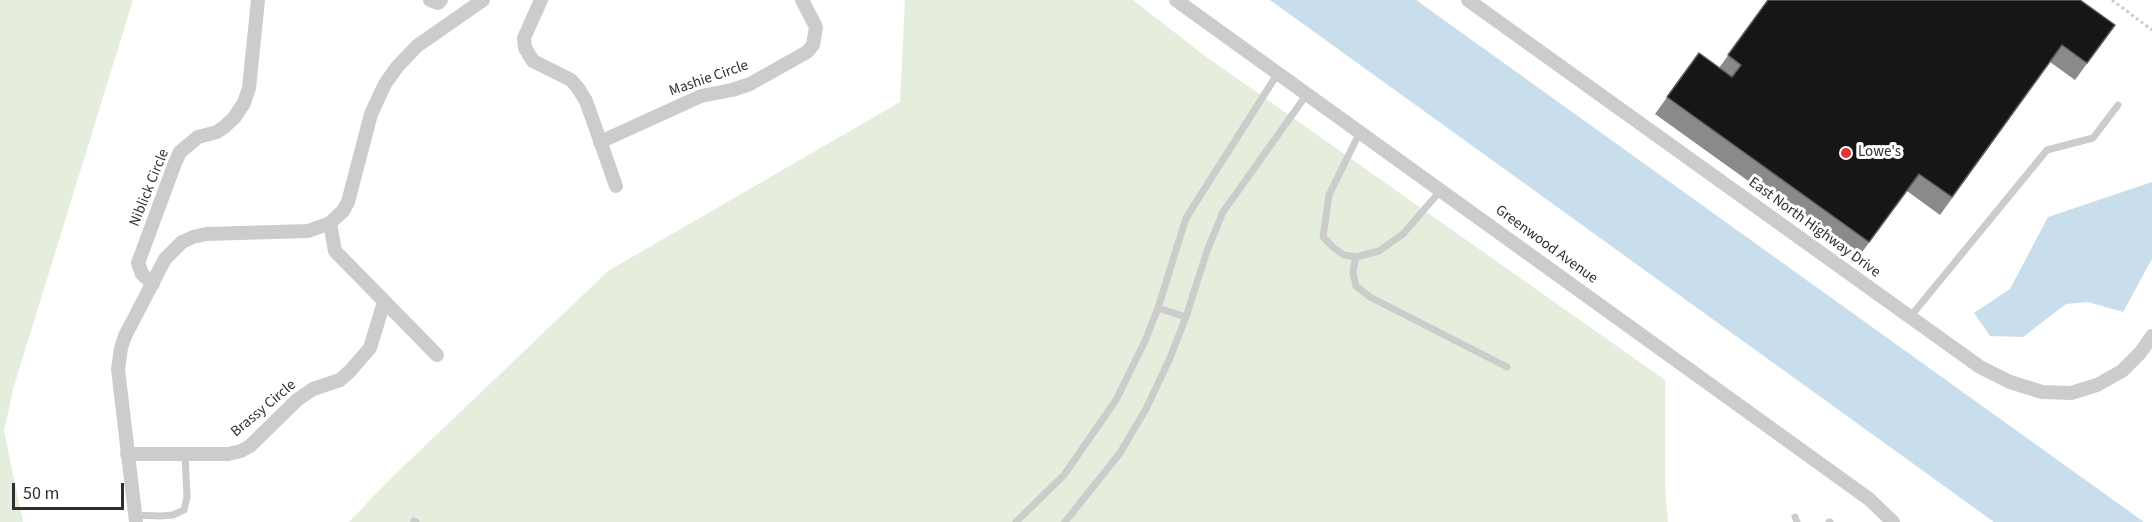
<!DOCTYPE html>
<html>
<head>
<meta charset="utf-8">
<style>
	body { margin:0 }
	#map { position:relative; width:2152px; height:522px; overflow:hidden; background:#fff; font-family:"Source Sans 3",sans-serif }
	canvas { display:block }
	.scale { position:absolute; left:12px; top:483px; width:112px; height:27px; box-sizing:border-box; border:3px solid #2f2f2f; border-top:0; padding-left:8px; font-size:18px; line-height:21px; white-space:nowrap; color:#2f2f2f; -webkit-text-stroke:4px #fff; paint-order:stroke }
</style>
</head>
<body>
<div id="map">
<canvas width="2152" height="522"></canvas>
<div class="scale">50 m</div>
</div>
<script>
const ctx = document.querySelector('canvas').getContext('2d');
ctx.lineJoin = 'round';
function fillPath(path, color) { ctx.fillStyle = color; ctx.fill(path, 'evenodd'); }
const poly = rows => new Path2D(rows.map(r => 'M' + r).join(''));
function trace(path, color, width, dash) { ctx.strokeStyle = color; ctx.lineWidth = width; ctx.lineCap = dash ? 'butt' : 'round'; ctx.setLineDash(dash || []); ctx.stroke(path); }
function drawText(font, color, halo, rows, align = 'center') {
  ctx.font = font + ' "Source Sans 3",sans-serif'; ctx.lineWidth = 6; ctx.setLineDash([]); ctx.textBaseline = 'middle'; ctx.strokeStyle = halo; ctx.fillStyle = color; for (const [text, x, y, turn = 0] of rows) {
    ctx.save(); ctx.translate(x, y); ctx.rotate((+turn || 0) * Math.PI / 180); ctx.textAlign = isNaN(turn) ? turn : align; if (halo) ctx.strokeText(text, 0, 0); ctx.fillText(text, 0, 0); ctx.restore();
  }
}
fillPath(poly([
	[0,0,133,0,14,386,4,431,23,522,0,522],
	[905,0,1133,0,1201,53,1665,380,1665,485,1668,522,349,522,387,482,608,271,900,102]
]), '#e5eddd');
fillPath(poly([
	[1270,0,1416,0,2144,522,1994,522],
	[2152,182,2152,259,2123,312,2088,302,2066,304,2023,337,1990,336,1974,313,2010,289,2048,217]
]), '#c9deed');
trace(poly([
	[2112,0,2152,30]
]), '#ccc', 3, [3, 3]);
trace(poly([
	[1360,132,1329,195,1323,237,1334,248,1344,255,1356,257,1379,251,1403,234,1441,190],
	[1356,257,1353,272,1356,286,1370,297,1507,367],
	[1158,308,1186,317],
	[1910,317,2047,150,2093,138,2118,105],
	[135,515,160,516,173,515,184,510,187,497,185,454],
	[1795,517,1797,522],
	[414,521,416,522],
	[1016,522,1064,475,1116,400,1145,341,1158,308,1186,218,1278,73],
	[1065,522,1120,453,1146,409,1170,358,1186,317,1207,251,1223,212,1307,94],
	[1829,522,1830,522]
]), '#ccc', 7);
trace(poly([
	[430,0,438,3,441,0],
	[541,0,524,38,525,48,533,61,571,80,578,88,586,101,616,186],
	[1176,0,1869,499,1893,522],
	[1468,0,1980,367,2010,382,2042,392,2071,393,2097,385,2122,371,2140,353,2152,336],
	[600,142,701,96,732,90,750,84,807,52,813,45,816,27,802,0],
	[330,223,335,251,437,355],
	[153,284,142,274,138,263,175,163,180,152,198,137,217,132,224,127,234,118,244,103,249,88,258,0],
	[127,454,228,454,241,451,250,446,297,400,313,389,340,380,350,371,370,348,384,302],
	[136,522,118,369,121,348,125,336,165,259,182,242,193,237,206,234,308,231,330,223,343,211,348,202,371,114,385,84,397,67,417,46,483,0]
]), '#ccc', 14);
fillPath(poly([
	[1768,0,2115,25,2075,80,2050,62,1940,215,1907,191,1857,259,1655,114,1699,53,1719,68]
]), '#8a8a8a');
const building = poly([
	[1768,0,2080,0,2115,25,2087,63,2062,45,1952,197,1919,174,1869,242,1667,97,1699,53,1732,77,1741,65,1728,55,1768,0]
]);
fillPath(building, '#161616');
trace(building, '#5c5c5c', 1.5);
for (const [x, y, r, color] of [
	[1846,153,6,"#e73139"]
]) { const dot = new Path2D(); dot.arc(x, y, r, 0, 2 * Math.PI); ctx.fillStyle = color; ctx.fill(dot); trace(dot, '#fff', 2); }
drawText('15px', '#2f2f2f', '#fff', [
	["Mashie Circle",709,79,-19],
	["Niblick Circle",150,188,-68],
	["East North Highway Drive",1814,228,36],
	["Greenwood Avenue",1546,245,36],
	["Brassy Circle",264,409,-40]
]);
drawText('15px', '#2f2f2f', '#fff', [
	["Lowe's",1858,153]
], 'left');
</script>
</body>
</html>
